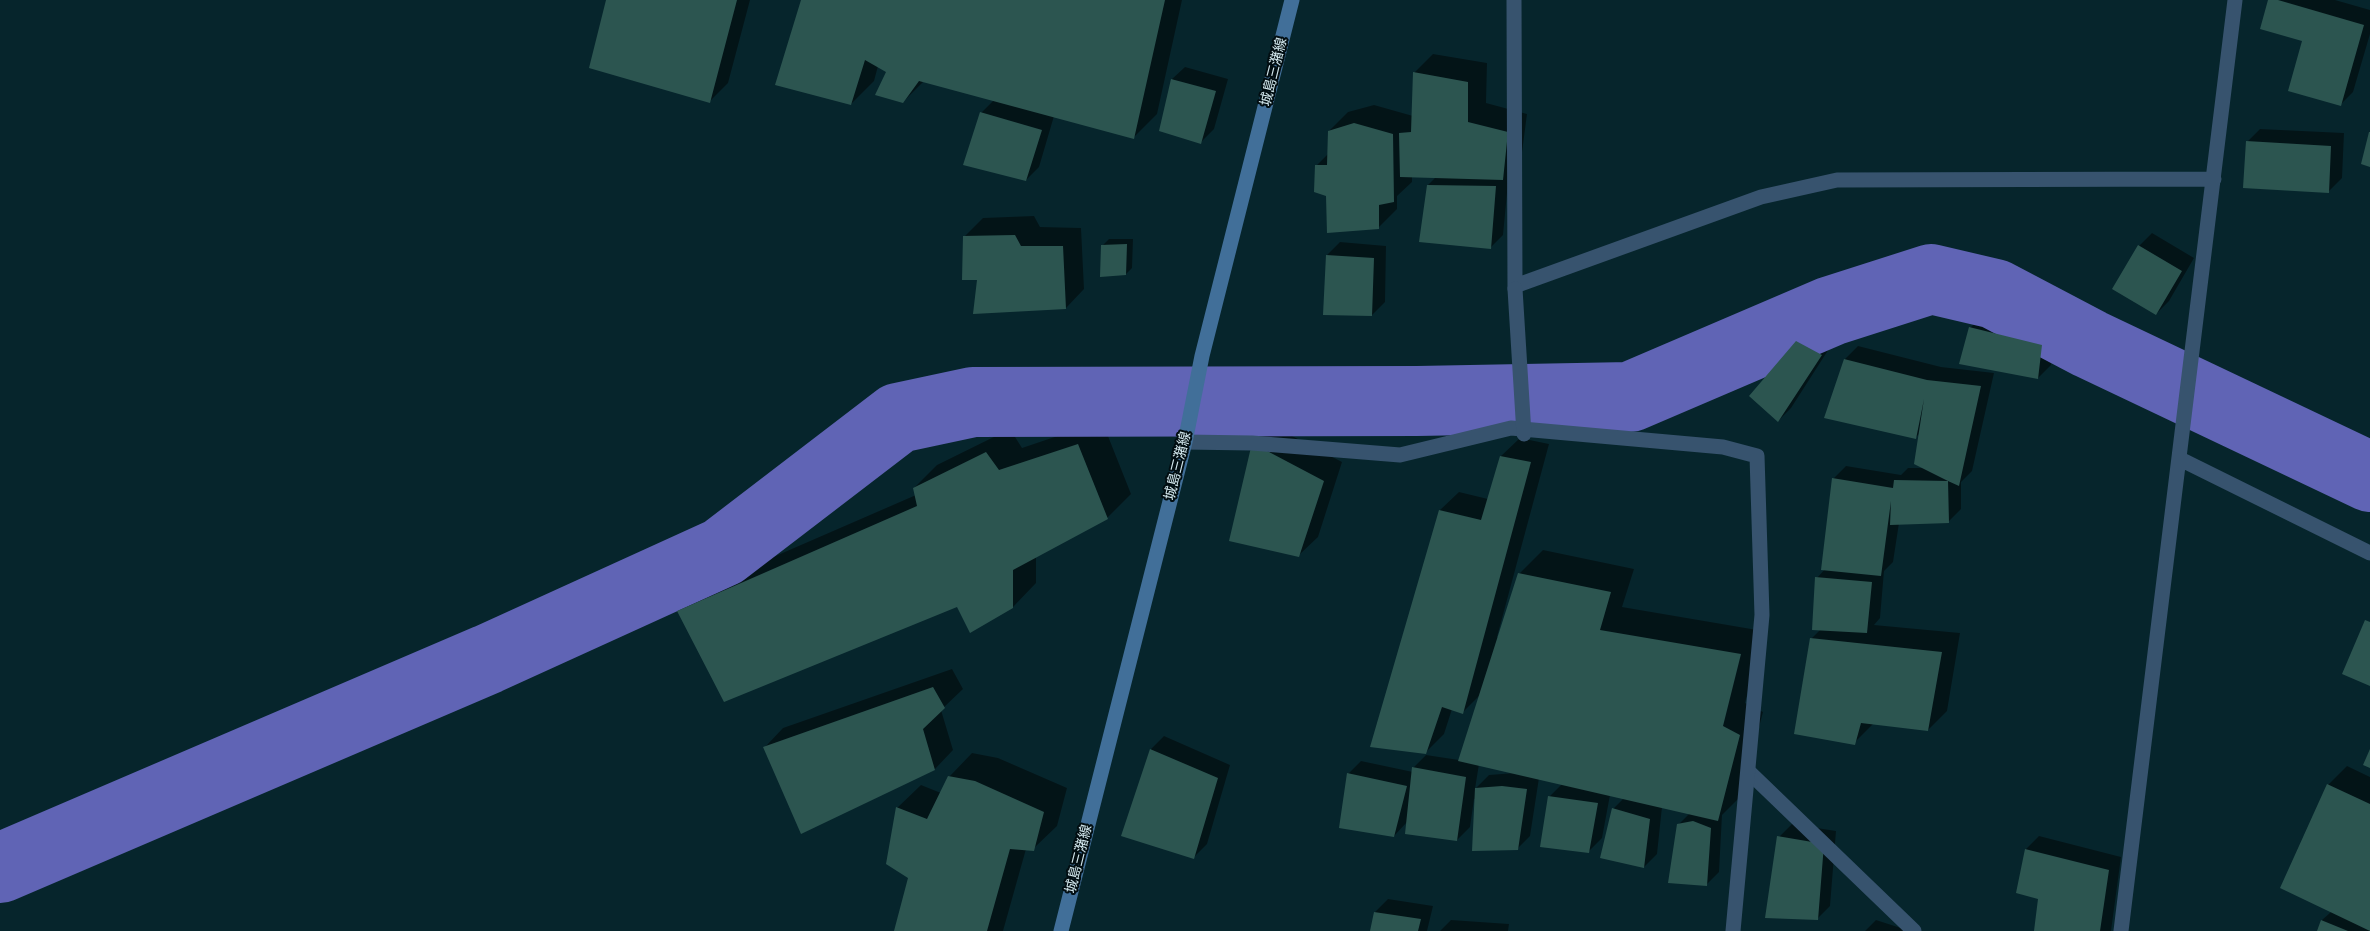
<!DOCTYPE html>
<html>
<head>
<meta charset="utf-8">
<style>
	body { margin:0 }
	canvas { display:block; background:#06252c }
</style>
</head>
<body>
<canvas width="2370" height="931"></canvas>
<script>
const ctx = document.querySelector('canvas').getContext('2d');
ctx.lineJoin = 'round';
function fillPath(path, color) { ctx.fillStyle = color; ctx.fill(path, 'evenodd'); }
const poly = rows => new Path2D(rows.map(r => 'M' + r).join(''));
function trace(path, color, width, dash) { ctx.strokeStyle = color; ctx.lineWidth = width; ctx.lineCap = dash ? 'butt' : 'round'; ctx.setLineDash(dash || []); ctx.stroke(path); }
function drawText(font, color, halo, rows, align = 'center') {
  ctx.font = font + ' "Noto Sans","Noto Sans JP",sans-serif'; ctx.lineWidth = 4; ctx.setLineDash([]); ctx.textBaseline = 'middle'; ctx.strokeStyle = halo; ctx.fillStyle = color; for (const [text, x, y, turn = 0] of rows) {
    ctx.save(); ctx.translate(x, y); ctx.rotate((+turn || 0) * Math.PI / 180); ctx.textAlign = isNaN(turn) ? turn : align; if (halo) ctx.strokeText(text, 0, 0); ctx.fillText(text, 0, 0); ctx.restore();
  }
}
const water = poly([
	[2326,426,2370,446,2370,502,2287,463,2326,426]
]);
fillPath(water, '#6064b5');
trace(water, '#838cc6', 1);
fillPath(poly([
	[608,0,750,0,728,83,709,102],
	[803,0,1182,0,1157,114,1133,138,1054,116,1039,167,1026,180,981,113,994,100,924,81,903,102,887,71,878,66,874,81,851,104],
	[2270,0,2335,0,2370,10,2370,34,2353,92,2340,105,2304,40],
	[1433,54,1487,63,1486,103,1527,114,1521,160,1509,172,1503,235,1490,248,1428,185,1436,177,1412,176,1412,182,1397,196,1397,209,1378,228,1327,195,1316,166,1328,154,1329,131,1348,112,1374,105,1413,116,1415,72],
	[1185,67,1228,79,1214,129,1201,142,1172,79],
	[2260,129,2344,133,2342,178,2329,191,2247,142],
	[1034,216,1040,227,1081,228,1084,289,1066,308,964,237,983,218],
	[2152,233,2194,258,2169,301,2156,314,2139,246],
	[1109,239,1133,239,1132,268,1126,274,1102,246],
	[1340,242,1386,246,1385,302,1372,315,1327,255],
	[1983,315,2054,332,2051,365,2038,378,1970,328],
	[1810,329,1834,341,1791,408,1778,421,1797,342],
	[1858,346,1941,367,1994,373,1972,471,1961,482,1961,509,1948,522,1899,523,1893,562,1884,571,1880,618,1874,625,1960,633,1947,711,1928,730,1874,723,1854,743,1811,639,1820,630,1817,578,1825,569,1833,479,1846,466,1901,475,1908,468,1925,468,1919,434,1915,438,1825,417,1845,359],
	[1102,421,1131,494,1107,518,1036,556,1036,583,1013,607,958,605,678,612,702,588,916,495,914,488,937,465,1010,429,1022,448],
	[1271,425,1342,462,1318,537,1299,555,1253,443],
	[1520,438,1549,444,1497,637,1499,638,1519,574,1543,550,1634,569,1622,607,1763,631,1745,703,1763,712,1741,796,1722,815,1719,872,1706,885,1678,825,1690,813,1662,807,1657,854,1644,867,1613,809,1624,798,1610,795,1602,838,1589,851,1549,797,1562,784,1539,778,1530,836,1517,849,1476,799,1474,799,1470,827,1457,840,1407,822,1394,836,1348,774,1361,761,1413,772,1413,768,1426,755,1459,760,1480,695,1463,712,1452,709,1444,734,1425,753,1440,510,1459,492,1488,499,1501,456],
	[1479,764,1515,773,1489,775,1475,789],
	[952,669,963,689,941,710,953,750,935,769,802,832,765,747,783,728],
	[1164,736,1230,765,1207,844,1194,857,1122,835,1151,749],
	[972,753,998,758,1067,788,1057,826,1033,849,1026,849,1003,931,895,931,910,878,897,808,921,785,941,793,949,777],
	[2347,766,2370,777,2370,931,2318,931,2322,920,2331,912,2328,785],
	[1792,824,1836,831,1830,906,1817,919,1779,837],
	[2039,836,2121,857,2111,931,2035,931,2040,898,2017,892,2026,849],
	[1388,899,1433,906,1427,931,1371,931,1375,912],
	[1451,920,1509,924,1508,931,1440,931],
	[1876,920,1910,931,1865,931]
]), '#0007');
trace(poly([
	[0,868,488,659,723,552,898,418,973,402,1417,401,1630,397,1831,311,1931,279,1995,294,2090,344,2370,477]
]), '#6064b5', 70);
fillPath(poly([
	[606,0,737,0,710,103,589,68],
	[801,0,1165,0,1134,139,919,81,903,103,875,95,886,72,865,60,851,105,775,85],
	[2268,0,2278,0,2364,25,2341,106,2288,91,2302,41,2260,29],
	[1413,72,1468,82,1468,122,1508,132,1503,180,1400,177,1399,133,1411,132],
	[1171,79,1216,91,1201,144,1159,131],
	[980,112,1042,130,1026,181,963,165],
	[1354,123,1393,134,1394,202,1379,205,1379,229,1327,233,1326,196,1314,192,1315,165,1327,165,1328,131],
	[2369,132,2370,132,2370,167,2361,164],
	[2246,141,2331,146,2329,193,2243,188],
	[1427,185,1496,186,1491,249,1419,242],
	[1015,235,1021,246,1063,246,1066,309,973,314,977,280,962,280,963,236],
	[1127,244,1126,275,1100,277,1101,245],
	[2138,245,2182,271,2156,315,2112,289],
	[1326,255,1374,258,1372,316,1323,315],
	[1969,327,2042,345,2038,379,1959,364],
	[1796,341,1822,355,1778,422,1749,396],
	[1844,359,1927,380,1981,386,1959,486,1948,481,1949,523,1890,525,1891,501,1881,576,1821,570,1832,478,1893,488,1894,480,1948,481,1914,464,1924,399,1916,439,1824,418],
	[1252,443,1324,481,1299,557,1229,541],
	[1078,444,1108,519,1013,570,1013,608,970,633,957,607,724,702,677,611,917,506,913,488,986,452,999,470],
	[1500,456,1531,462,1463,714,1442,707,1426,754,1370,747,1439,510,1481,520],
	[1518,573,1611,592,1600,630,1741,654,1723,726,1740,735,1718,821,1458,761],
	[1815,577,1872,582,1867,633,1812,630],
	[2365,620,2370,622,2370,686,2342,674],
	[1810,638,1942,652,1928,731,1861,723,1855,745,1794,734],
	[933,687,945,708,923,729,935,770,801,834,763,747],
	[1150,749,1218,778,1194,859,1121,836],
	[2370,749,2370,768,2363,765],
	[1412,767,1466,777,1457,841,1405,834],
	[1347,773,1407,786,1394,837,1339,828],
	[948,776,975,781,1044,812,1034,851,1010,849,987,931,894,931,908,878,886,864,896,807,927,819],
	[2327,784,2370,804,2370,931,2280,888],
	[1502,786,1527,789,1518,850,1472,851,1475,788],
	[1548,796,1598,803,1589,853,1540,847],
	[1612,808,1650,819,1644,868,1600,858],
	[1693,821,1711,828,1707,886,1668,883,1677,824],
	[1777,836,1824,844,1818,920,1765,918],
	[2025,849,2109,870,2100,931,2034,931,2038,899,2016,893],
	[1374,912,1421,919,1418,931,1370,931],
	[2321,920,2348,931,2317,931]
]), '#2c5550');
trace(poly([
	[1749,772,1914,931]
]), '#37536e', 15);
trace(poly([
	[1514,0,1515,289],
	[1515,286,1761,197,1837,180,2214,179],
	[1185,442,1252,443,1400,455,1511,428,1723,447,1757,456,1762,615,1733,931],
	[2180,459,2370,553],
	[2121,931,2235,0]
]), '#37536e', 15);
trace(poly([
	[1061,931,1185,442,1202,356,1292,0]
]), '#416f99', 15);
trace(poly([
	[1515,289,1524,434]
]), '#37536e', 15);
drawText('14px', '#d4e9ef', '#010d11', [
	["城島三潴線",1274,72,-76],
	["城島三潴線",1178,466,-76],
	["城島三潴線",1079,859,-76]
]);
</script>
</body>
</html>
